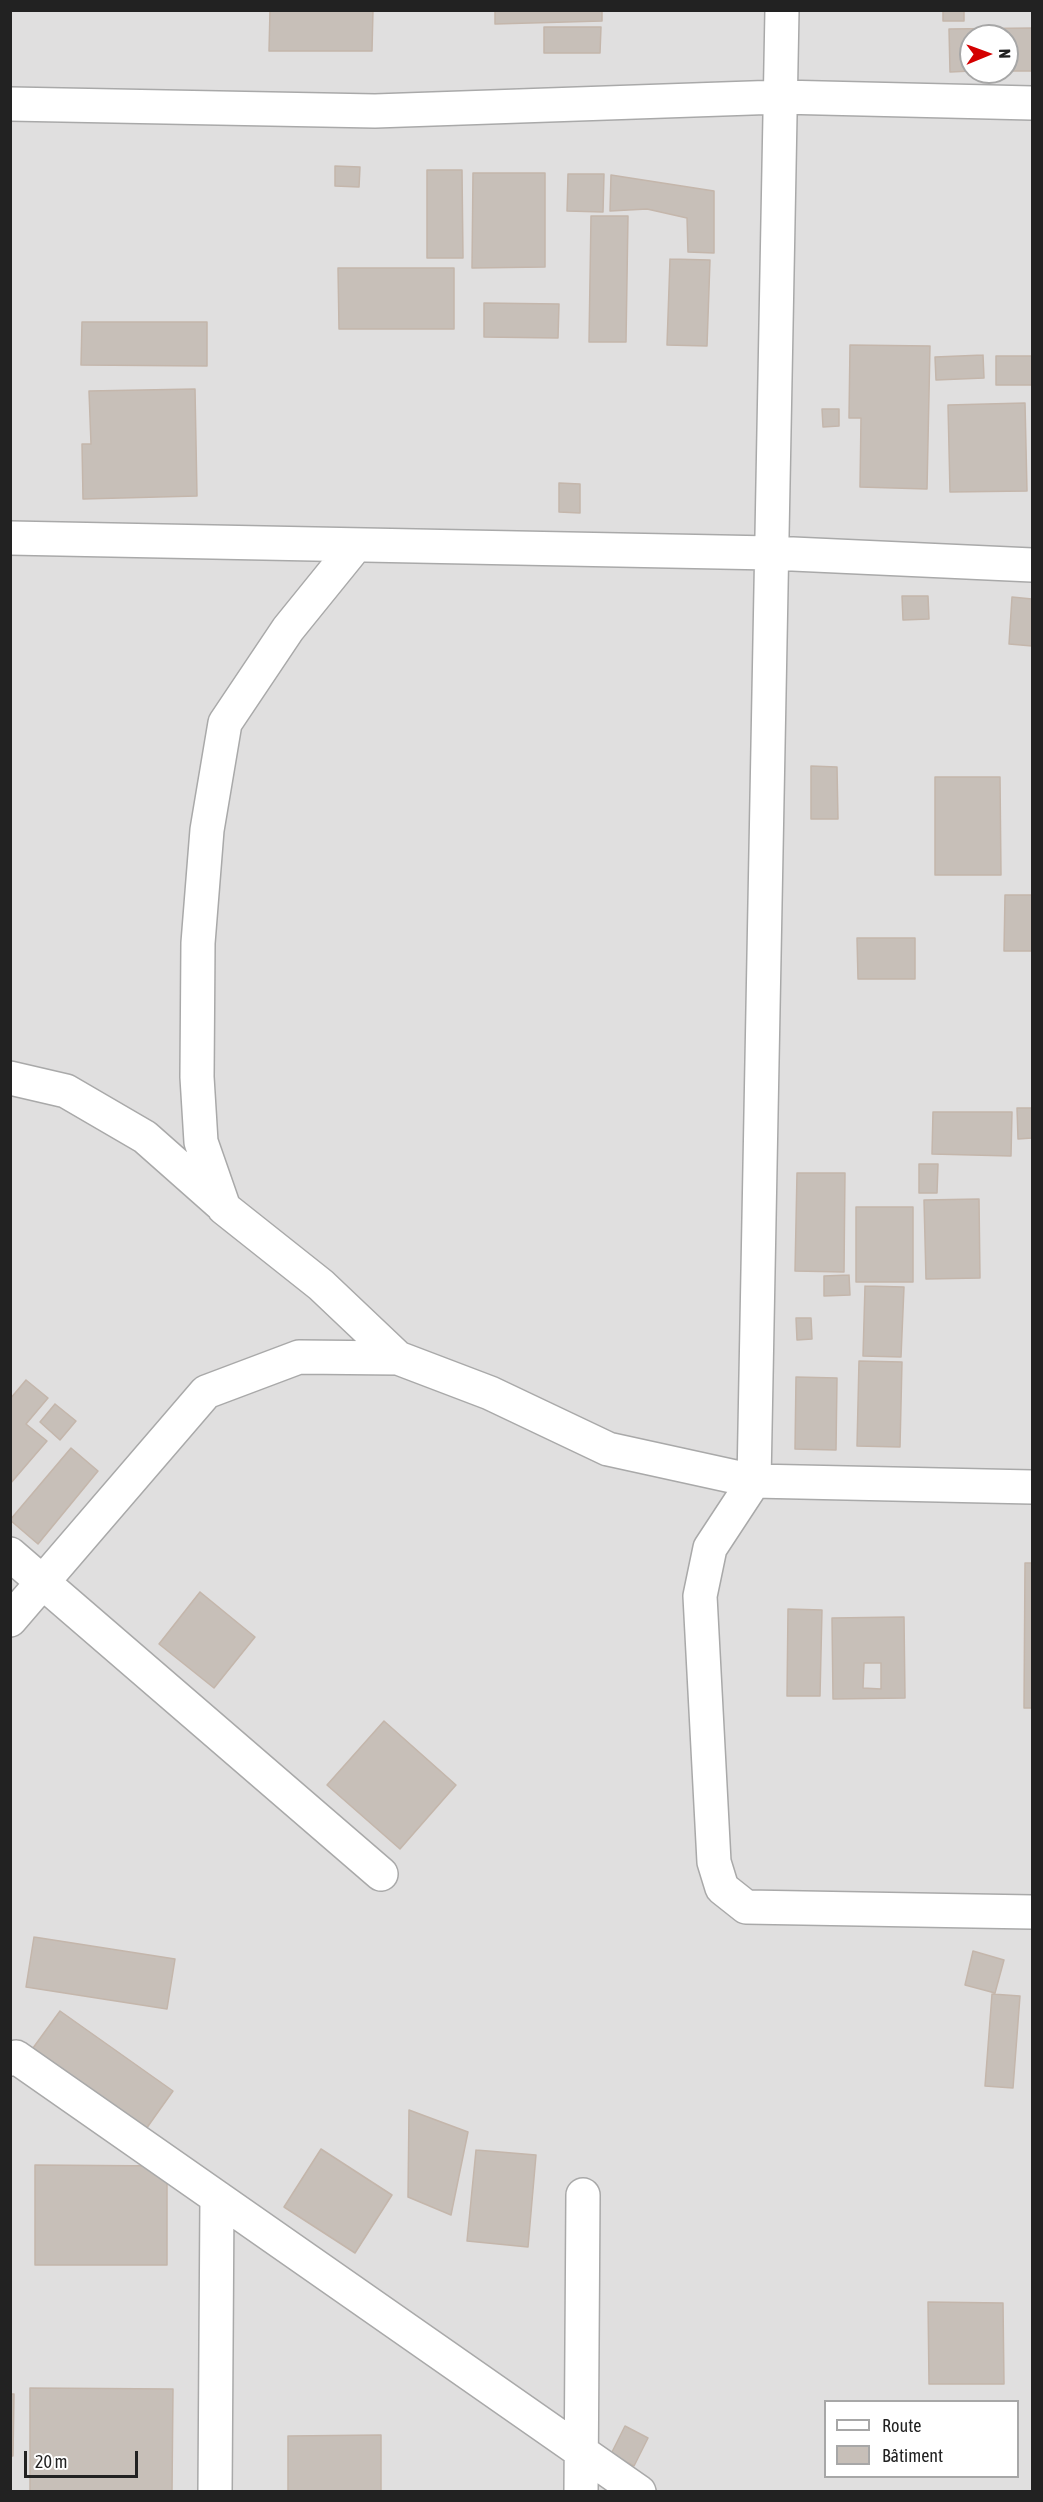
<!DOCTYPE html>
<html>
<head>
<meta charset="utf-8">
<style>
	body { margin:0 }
	#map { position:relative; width:1043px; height:2502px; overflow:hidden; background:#f2efe9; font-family:"Asap Condensed",sans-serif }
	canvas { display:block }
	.frame { position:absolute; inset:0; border:12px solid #222; pointer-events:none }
	.legend { position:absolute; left:824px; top:2400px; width:195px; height:78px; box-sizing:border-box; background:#fff; border:2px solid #a7a7a7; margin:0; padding:8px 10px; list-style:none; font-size:18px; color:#222 }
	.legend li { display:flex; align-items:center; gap:12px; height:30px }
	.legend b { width:30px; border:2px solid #a7a7a7 }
	.north { position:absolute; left:959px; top:24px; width:60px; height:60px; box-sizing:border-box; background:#fff; border:2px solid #a7a7a7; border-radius:50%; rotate:89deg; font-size:16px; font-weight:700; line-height:24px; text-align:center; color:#222 }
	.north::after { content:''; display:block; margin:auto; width:21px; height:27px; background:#d40000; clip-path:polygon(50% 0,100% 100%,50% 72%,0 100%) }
	.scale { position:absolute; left:24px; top:2451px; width:114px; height:27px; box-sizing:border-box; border:3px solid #222; border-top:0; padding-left:8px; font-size:18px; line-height:21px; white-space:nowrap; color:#222; -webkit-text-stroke:4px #fff; paint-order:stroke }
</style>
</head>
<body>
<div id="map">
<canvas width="1043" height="2502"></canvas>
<div class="frame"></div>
<ul class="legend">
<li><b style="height:8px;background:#fff"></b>Route</li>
<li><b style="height:16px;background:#c7bfb8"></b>Bâtiment</li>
</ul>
<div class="north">N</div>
<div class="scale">20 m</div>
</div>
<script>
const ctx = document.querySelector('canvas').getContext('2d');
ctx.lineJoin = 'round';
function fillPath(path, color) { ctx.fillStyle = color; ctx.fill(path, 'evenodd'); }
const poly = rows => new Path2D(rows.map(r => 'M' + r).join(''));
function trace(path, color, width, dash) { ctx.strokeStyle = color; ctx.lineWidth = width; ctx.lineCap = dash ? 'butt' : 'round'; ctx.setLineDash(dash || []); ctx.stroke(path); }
fillPath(poly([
	[11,11,1032,11,1032,2491,11,2491],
	[971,36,1007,36,1007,72,971,72],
	[826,2402,1018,2402,1018,2476,826,2476]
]), '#e0dfdf');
const building = poly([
	[270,10,373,10,372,51,269,51,270,10],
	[495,10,602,10,602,21,495,24,495,10],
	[943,10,964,10,964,21,943,21,943,10],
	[544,27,601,27,600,53,544,53,544,27],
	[1032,28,1032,71,1007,71,1007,36,971,36,971,71,950,72,949,29,1032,28],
	[335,166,360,167,359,187,335,186,335,166],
	[427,170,462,170,463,258,427,258,427,170],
	[473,173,545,173,545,267,472,268,473,173],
	[568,174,604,174,603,212,567,211,568,174],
	[611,175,714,191,714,253,688,252,687,218,647,209,610,211,611,175],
	[591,216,628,216,626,342,589,342,591,216],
	[670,259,710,260,707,346,667,345,670,259],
	[338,268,454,268,454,329,339,329,338,268],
	[484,303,559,304,558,338,484,337,484,303],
	[82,322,207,322,207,366,81,365,82,322],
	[850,345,930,346,927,489,860,487,861,418,849,418,850,345],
	[983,355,984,378,936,380,935,357,983,355],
	[996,356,1032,356,1032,385,996,385,996,356],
	[195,389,197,496,83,499,82,444,91,444,89,391,195,389],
	[1025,403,1027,491,950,492,948,405,1025,403],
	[822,409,839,409,839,426,823,427,822,409],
	[559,483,580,484,580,513,559,512,559,483],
	[902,596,928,596,929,619,903,620,902,596],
	[1012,597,1032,599,1032,646,1009,644,1012,597],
	[811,766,837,767,838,819,811,819,811,766],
	[935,777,1000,777,1001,875,935,875,935,777],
	[1005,895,1032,895,1032,951,1004,951,1005,895],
	[857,938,915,938,915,979,858,979,857,938],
	[1017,1108,1032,1108,1032,1138,1018,1139,1017,1108],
	[933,1112,1012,1112,1011,1156,932,1154,933,1112],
	[919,1164,938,1164,937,1193,919,1193,919,1164],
	[797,1173,845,1173,844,1272,795,1271,797,1173],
	[979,1199,980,1278,926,1279,924,1200,979,1199],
	[856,1207,913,1207,913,1282,856,1282,856,1207],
	[849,1275,850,1295,824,1296,824,1276,849,1275],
	[865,1286,904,1287,901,1357,863,1356,865,1286],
	[796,1318,811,1318,812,1339,797,1340,796,1318],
	[859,1361,902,1362,900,1447,857,1446,859,1361],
	[796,1377,837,1378,836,1450,795,1449,796,1377],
	[26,1380,48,1398,26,1424,47,1441,10,1484,10,1399,26,1380],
	[55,1404,76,1421,60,1440,40,1422,55,1404],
	[71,1448,98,1471,38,1544,10,1520,71,1448],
	[1025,1563,1032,1563,1032,1708,1024,1708,1025,1563],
	[200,1592,255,1637,214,1688,159,1644,200,1592],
	[788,1609,822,1610,820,1696,787,1696,788,1609],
	[904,1617,905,1698,833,1699,832,1618,904,1617],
	[864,1663,881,1663,881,1689,863,1688,864,1663],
	[384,1721,456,1785,400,1849,327,1785,384,1721],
	[34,1937,175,1959,167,2009,26,1987,34,1937],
	[973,1951,1004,1960,995,1993,965,1985,973,1951],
	[992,1994,1020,1996,1013,2088,985,2086,992,1994],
	[60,2011,173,2091,146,2129,33,2048,60,2011],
	[409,2110,468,2132,451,2215,408,2197,409,2110],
	[321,2149,392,2195,355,2253,284,2207,321,2149],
	[476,2150,536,2155,528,2247,467,2241,476,2150],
	[35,2165,167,2166,167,2265,35,2265,35,2165],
	[928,2302,1003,2303,1004,2384,929,2384,928,2302],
	[30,2388,173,2389,172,2492,30,2492,30,2388],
	[10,2394,14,2394,13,2456,10,2456,10,2394],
	[625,2426,648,2438,634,2466,611,2454,625,2426],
	[381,2435,381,2492,288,2492,288,2436,381,2435]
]);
fillPath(building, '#c7bfb8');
trace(building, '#c4b6ab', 1.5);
const minor = poly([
	[782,10,754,1481,710,1548,700,1596,714,1862,722,1888,746,1907,1032,1912],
	[10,104,375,111,780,97,1032,103],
	[10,538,771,553,1032,565],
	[356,545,288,629,225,723,207,830,198,943,197,1077,201,1142,224,1208,321,1285,398,1358],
	[10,1078,66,1091,145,1137,223,1206],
	[10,1554,381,1874],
	[10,1620,206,1392,299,1357,398,1358,490,1393,608,1449,754,1481,1032,1487],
	[10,2059,16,2057,639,2492],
	[215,2492,217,2198],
	[581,2492,583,2195]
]);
trace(minor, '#a9a9a9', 36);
trace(minor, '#fff', 33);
</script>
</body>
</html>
